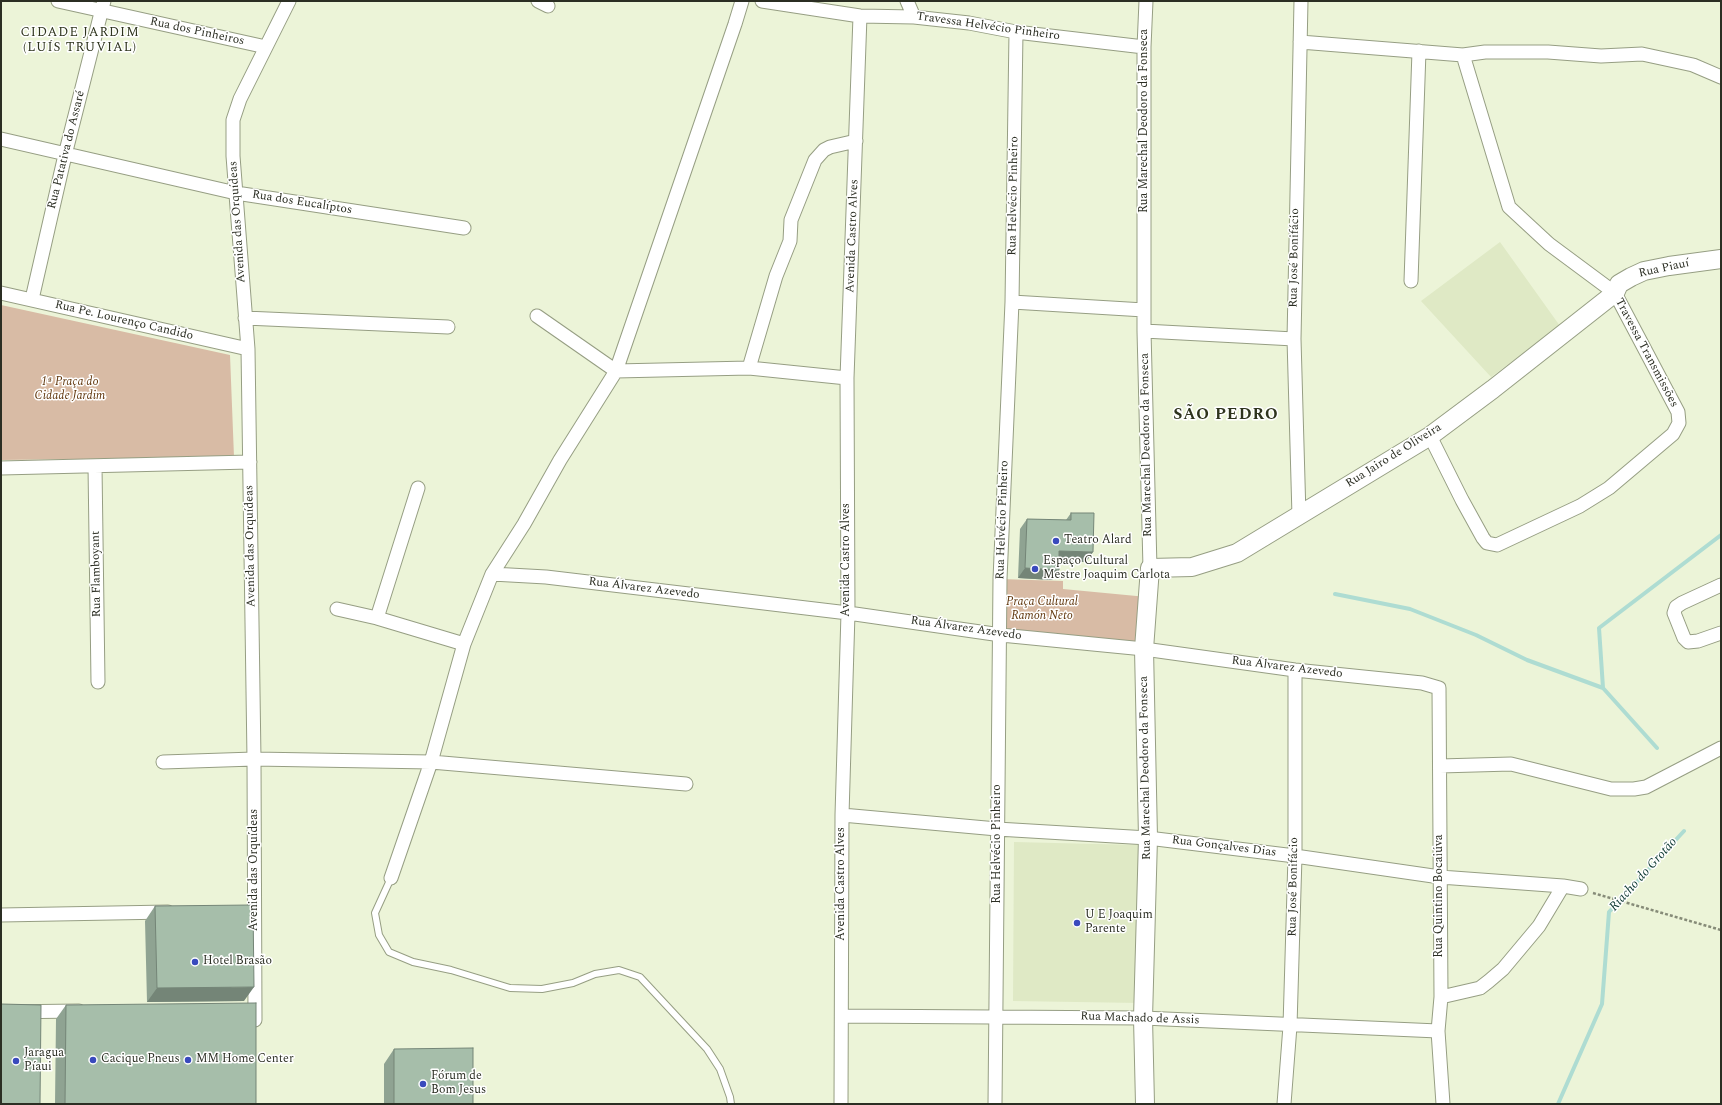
<!DOCTYPE html>
<html>
<head>
<meta charset="utf-8">
<style>
	body { margin:0 }
	#map { position:relative; width:1722px; height:1105px; overflow:hidden; background:#ecf4d8; font-family:Spectral,serif }
	canvas { display:block }
	.frame { position:absolute; inset:0; border:2px solid #2b2e23; pointer-events:none }
</style>
</head>
<body>
<div id="map">
<canvas width="1722" height="1105"></canvas>
<div class="frame"></div>
</div>
<script>
const ctx = document.querySelector('canvas').getContext('2d');
ctx.lineJoin = 'round';
function fillPath(path, color) { ctx.fillStyle = color; ctx.fill(path, 'evenodd'); }
const poly = rows => new Path2D(rows.map(r => 'M' + r).join(''));
function trace(path, color, width, dash) { ctx.strokeStyle = color; ctx.lineWidth = width; ctx.lineCap = dash ? 'butt' : 'round'; ctx.setLineDash(dash || []); ctx.stroke(path); }
function drawText(font, color, halo, rows, align = 'center') {
  ctx.font = font + ' Spectral,serif'; ctx.lineWidth = 3; ctx.setLineDash([]); ctx.textBaseline = 'middle'; ctx.strokeStyle = halo; ctx.fillStyle = color; for (const [text, x, y, turn = 0] of rows) {
    ctx.save(); ctx.translate(x, y); ctx.rotate((+turn || 0) * Math.PI / 180); ctx.textAlign = isNaN(turn) ? turn : align; if (halo) ctx.strokeText(text, 0, 0); ctx.fillText(text, 0, 0); ctx.restore();
  }
}
fillPath(poly([
	[1500,242,1560,326,1491,377,1421,301],
	[1014,842,1139,845,1140,1003,1013,1001]
]), '#dfe9c5');
fillPath(poly([
	[1,305,230,355,234,457,1,460],
	[1000,579,1063,581,1063,589,1147,597,1144,649,1001,635]
]), '#d8bba5');
trace(poly([
	[1335,594,1410,609,1476,635,1527,660,1603,688],
	[1657,748,1603,688,1599,628,1721,535],
	[1558,1104,1602,1004,1609,912,1684,831]
]), '#aedcd2', 4);
const lane = poly([
	[391,878,375,913,379,935,389,952,413,962,451,970,510,988,542,989,573,983,595,974,619,970,640,977,707,1049,720,1069,730,1097,731,1104]
]);
const street = poly([
	[58,1,266,47],
	[538,1,548,6],
	[762,1,860,16,914,17,969,23,1016,32,1144,47],
	[907,1,914,17],
	[1146,1,1144,47,1144,331,1150,568],
	[1300,42,1463,55,1485,52,1548,52,1601,56,1642,54,1693,65,1721,77],
	[1,139,236,193,464,228],
	[1411,281,1419,51],
	[1,293,248,349],
	[32,299,65,155,104,1],
	[1012,302,1144,310],
	[537,316,616,371,749,368,847,378],
	[245,318,448,327],
	[1144,331,1294,339],
	[749,368,776,276,790,241,791,220,815,160,824,150,830,147,856,141],
	[1430,436,1462,500,1483,538,1487,543,1497,545,1580,506,1609,488,1673,434,1679,423,1678,412,1615,293,1549,244,1509,207,1463,55],
	[95,466,98,682],
	[1,468,250,462],
	[1299,516,1294,339,1301,1],
	[492,574,546,577,848,613,1001,635,1144,649,1295,670,1422,683,1439,688,1441,997,1438,1031,1443,1104],
	[1721,585,1682,603,1676,607,1674,613,1684,638,1688,642,1698,641,1721,633],
	[337,609,377,618,464,644],
	[377,618,418,488],
	[163,762,254,759,431,762,686,784],
	[1440,766,1511,764,1611,789,1634,789,1646,787,1721,748],
	[842,815,997,829,1148,838,1295,856,1440,877,1563,886,1581,889],
	[391,878,431,762,464,644,492,574,524,524,560,460,616,371,735,24,742,1],
	[1,915,168,912],
	[1441,997,1480,988,1489,981,1503,969,1539,926,1563,886],
	[1,1012,79,1011],
	[842,1016,1143,1018,1438,1031],
	[255,1020,254,759,248,349,233,156,233,120,240,99,289,1],
	[841,1104,842,815,848,613,847,378,860,16],
	[995,1104,1000,579,1012,302,1016,32],
	[1284,1104,1290,1026,1295,856,1295,670]
]);
const secondary = poly([
	[1145,1104,1143,1018,1148,838,1144,649,1150,568,1192,567,1237,553,1430,436,1493,389,1615,293,1619,284,1631,277,1644,271,1669,266,1721,259]
]);
trace(lane, '#969e83', 8);
trace(street, '#969e83', 15);
trace(secondary, '#969e83', 20);
trace(poly([
	[1593,893,1721,930]
]), '#868b78', 2.5, [3, 2]);
trace(lane, '#fff', 6);
trace(street, '#fff', 13);
trace(secondary, '#fff', 18);
fillPath(poly([
	[1071,513,1086,562,1059,561,1052,580,1018,578,1020,529,1027,519,1066,520],
	[155,906,244,1001,147,1002,145,921],
	[66,1005,256,1104,55,1104,56,1019],
	[394,1049,473,1104,384,1104,384,1064]
]), '#8fa392');
fillPath(poly([
	[1059,551,1093,552,1086,562,1052,561],
	[1025,568,1059,570,1052,580,1018,578],
	[254,987,244,1001,147,1002,157,988]
]), '#748577');
const building = poly([
	[1071,513,1094,513,1093,552,1059,551,1059,570,1025,568,1027,519,1071,520,1071,513],
	[253,905,254,987,157,988,155,906,253,905],
	[256,1003,256,1104,65,1104,66,1005,256,1003],
	[1,1004,41,1005,40,1104,1,1104,1,1004],
	[473,1048,473,1104,394,1104,394,1049,473,1048]
]);
fillPath(building, '#a6beaa');
trace(building, '#748577', 1);
for (const [x, y, r, color] of [
	[1056,541,4,"#394abd"],
	[1035,569,4,"#394abd"],
	[1077,923,4,"#394abd"],
	[195,962,4,"#394abd"],
	[93,1060,4,"#394abd"],
	[188,1060,4,"#394abd"],
	[16,1061,4,"#394abd"],
	[423,1084,4,"#394abd"]
]) { const dot = new Path2D(); dot.arc(x, y, r, 0, 2 * Math.PI); ctx.fillStyle = color; ctx.fill(dot); trace(dot, '#fff', 1.5); }
drawText('12px', '#2b2e23', '#fff', [
	["Travessa Helvécio Pinheiro",988,27,8],
	["Rua dos Pinheiros",197,32,12],
	["Rua Marechal Deodoro da Fonseca",1145,121,-90],
	["Rua Patativa do Assaré",67,150,-76],
	["Rua Helvécio Pinheiro",1014,196,-89],
	["Rua dos Eucalíptos",302,203,9],
	["Avenida das Orquídeas",238,222,-94],
	["Avenida Castro Alves",853,236,-88],
	["Rua José Bonifácio",1295,258,-89],
	["Rua Piauí",1664,269,-12],
	["Rua Pe. Lourenço Candido",124,321,13],
	["Travessa Transmissões",1646,353,62],
	["Rua Marechal Deodoro da Fonseca",1147,445,-91],
	["Rua Jairo de Oliveira",1394,456,-32],
	["Rua Helvécio Pinheiro",1003,520,-88],
	["Avenida das Orquídeas",251,546,-91],
	["Avenida Castro Alves",847,560,-90],
	["Rua Flamboyant",97,574,-91],
	["Rua Álvarez Azevedo",644,589,7],
	["Rua Álvarez Azevedo",966,629,8],
	["Rua Álvarez Azevedo",1287,668,7],
	["Rua Marechal Deodoro da Fonseca",1146,768,-91],
	["Rua Helvécio Pinheiro",998,844,-90],
	["Rua Gonçalves Dias",1224,847,7],
	["Avenida das Orquídeas",255,870,-90],
	["Avenida Castro Alves",842,884,-90],
	["Rua José Bonifácio",1294,887,-89],
	["Rua Quintino Bocaiúva",1440,896,-90],
	["Rua Machado de Assis",1140,1019,2]
]);
drawText('italic 12px', '#60360c', '#fff', [
	["1ª Praça do",70,383],
	["Cidade Jardim",70,397],
	["Praça Cultural",1042,603],
	["Ramón Neto",1042,617]
]);
drawText('12px', '#2b2e23', '#fff', [
	["Teatro Alard",1064,541],
	["Espaço Cultural",1043,562],
	["Mestre Joaquim Carlota",1043,576],
	["U E Joaquim",1085,916],
	["Parente",1085,930],
	["Hotel Brasão",203,962],
	["Jaragua",24,1054],
	["Píaui",24,1068],
	["Cacique Pneus",101,1060],
	["MM Home Center",196,1060],
	["Fórum de",431,1077],
	["Bom Jesus",431,1091]
], 'left');
ctx.letterSpacing = '1px';
drawText('13px', '#2e341d', '#fff', [
	["CIDADE JARDIM",80,33],
	["(LUÍS TRUVIAL)",80,48]
]);
ctx.letterSpacing = '0px';
drawText('italic 13px', '#0b3730', '#fff', [
	["Riacho do Grotão",1644,875,-48]
]);
ctx.letterSpacing = '1px';
drawText('bold 16px', '#2e341d', '#fff', [
	["SÃO PEDRO",1226,416]
]);
ctx.letterSpacing = '0px';
</script>
</body>
</html>
